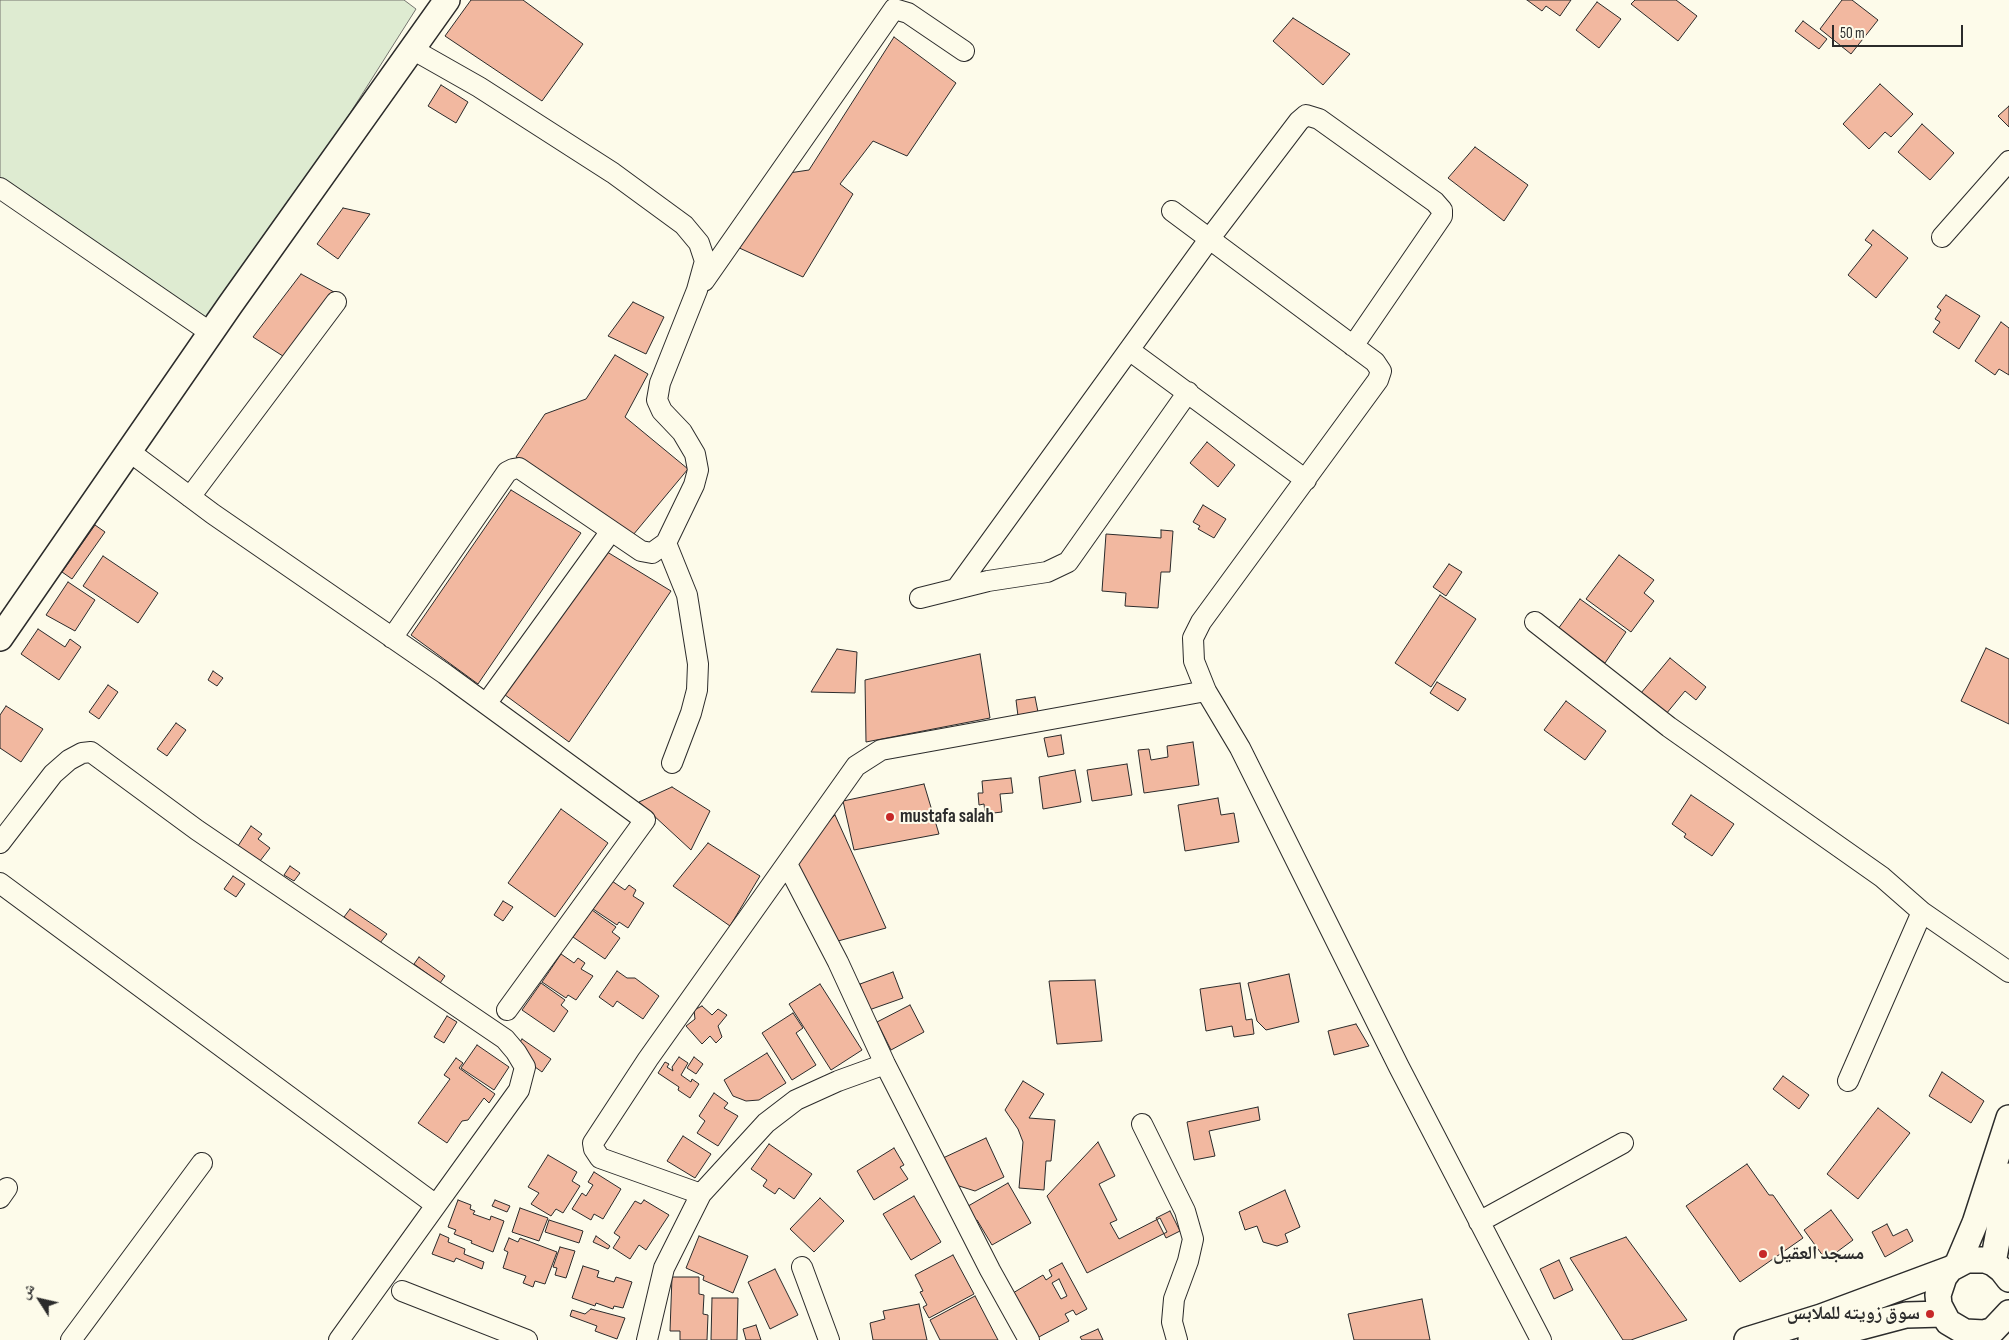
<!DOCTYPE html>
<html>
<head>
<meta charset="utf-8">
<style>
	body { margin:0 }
	#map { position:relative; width:2009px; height:1340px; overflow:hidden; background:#fdfbea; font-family:"Sofia Sans Condensed","Noto Naskh Arabic",sans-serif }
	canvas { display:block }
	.north { position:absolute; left:15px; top:1275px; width:50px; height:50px; -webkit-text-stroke:4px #fdfbea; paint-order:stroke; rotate:305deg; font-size:14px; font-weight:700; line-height:20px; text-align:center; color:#2b2b2b }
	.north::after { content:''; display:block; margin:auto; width:18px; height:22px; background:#2b2b2b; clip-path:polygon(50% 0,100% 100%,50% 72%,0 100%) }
	.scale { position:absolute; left:1832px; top:25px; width:131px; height:22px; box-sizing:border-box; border:2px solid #2b2b2b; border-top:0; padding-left:6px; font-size:15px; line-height:18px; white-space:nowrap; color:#2b2b2b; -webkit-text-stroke:4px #fdfbea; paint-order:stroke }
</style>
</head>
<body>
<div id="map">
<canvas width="2009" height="1340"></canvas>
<div class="north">ش</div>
<div class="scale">50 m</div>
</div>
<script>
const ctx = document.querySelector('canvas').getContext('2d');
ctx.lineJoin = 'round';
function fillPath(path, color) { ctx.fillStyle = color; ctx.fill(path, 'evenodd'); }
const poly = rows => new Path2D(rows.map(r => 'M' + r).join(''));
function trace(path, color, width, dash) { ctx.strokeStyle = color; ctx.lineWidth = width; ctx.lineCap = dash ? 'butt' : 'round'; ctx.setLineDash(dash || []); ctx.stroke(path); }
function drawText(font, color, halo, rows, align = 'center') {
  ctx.font = font + ' "Sofia Sans Condensed","Noto Naskh Arabic",sans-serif'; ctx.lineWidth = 4; ctx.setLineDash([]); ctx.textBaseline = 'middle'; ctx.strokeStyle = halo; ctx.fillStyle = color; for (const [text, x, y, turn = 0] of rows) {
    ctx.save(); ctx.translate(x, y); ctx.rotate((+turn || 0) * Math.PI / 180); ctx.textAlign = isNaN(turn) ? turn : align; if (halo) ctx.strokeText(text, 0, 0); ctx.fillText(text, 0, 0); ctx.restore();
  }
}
const green = poly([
	[0,0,404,0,416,9,211,333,0,188,0,0]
]);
fillPath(green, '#deebd1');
trace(green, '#74746e', 1);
const building = poly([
	[471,0,523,0,583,44,542,101,445,36,471,0],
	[1527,0,1571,0,1560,16,1546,6,1542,11,1527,0],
	[1635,0,1676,0,1697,16,1678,41,1631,4,1635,0],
	[1842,0,1852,0,1878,20,1851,54,1820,29,1842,0],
	[1597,2,1621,19,1599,48,1576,30,1597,2],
	[1293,18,1350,54,1323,85,1273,41,1293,18],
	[1803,21,1827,39,1819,49,1795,31,1803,21],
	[894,37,956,83,907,156,873,141,840,184,853,194,803,277,735,246,782,174,809,170,894,37],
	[1880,84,1913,114,1891,137,1885,132,1869,149,1843,124,1880,84],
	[441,85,468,102,456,123,428,106,441,85],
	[2009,106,2009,127,1998,116,2009,106],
	[1922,124,1954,153,1930,180,1898,152,1922,124],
	[1475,147,1528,185,1504,221,1448,178,1475,147],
	[343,208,370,214,338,259,317,244,343,208],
	[1873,230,1908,258,1876,298,1848,275,1872,245,1865,240,1873,230],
	[301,274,334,292,286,358,253,337,301,274],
	[1946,295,1980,316,1959,349,1933,332,1940,322,1935,319,1941,310,1937,307,1946,295],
	[633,302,664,317,646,354,608,336,633,302],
	[2001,322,2009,328,2009,375,1999,369,1995,375,1975,361,2001,322],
	[615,355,648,374,625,417,688,469,633,535,516,457,545,414,586,399,615,355],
	[1207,442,1235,465,1218,487,1190,463,1207,442],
	[511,490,581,533,478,684,411,635,511,490],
	[1203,505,1226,519,1214,538,1198,529,1200,526,1193,522,1203,505],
	[95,525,105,532,72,579,62,572,95,525],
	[1161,530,1173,531,1170,572,1161,572,1158,608,1125,606,1126,593,1102,591,1106,534,1161,538,1161,530],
	[599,547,671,591,569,742,497,689,599,547],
	[1619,555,1654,580,1644,593,1654,601,1631,632,1586,599,1619,555],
	[103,556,158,593,138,623,83,586,103,556],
	[1449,564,1462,572,1446,596,1433,587,1449,564],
	[68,582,95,600,75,631,46,615,68,582],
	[1440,595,1476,619,1431,687,1395,663,1440,595],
	[1580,599,1626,632,1605,663,1558,629,1580,599],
	[38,629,65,647,70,639,81,647,59,680,21,654,38,629],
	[1986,648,2009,659,2009,724,1961,701,1986,648],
	[837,649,857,652,855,693,811,692,837,649],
	[980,654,990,718,866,742,865,680,980,654],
	[1670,658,1706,687,1696,700,1685,691,1666,714,1641,693,1670,658],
	[213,671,223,678,217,686,208,680,213,671],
	[1437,682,1466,699,1458,711,1430,693,1437,682],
	[108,685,118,692,99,719,89,712,108,685],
	[1035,697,1038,712,1018,716,1016,700,1035,697],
	[1566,701,1606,731,1585,760,1544,730,1566,701],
	[6,706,43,729,21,762,0,748,0,715,6,706],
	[176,723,186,730,167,756,157,749,176,723],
	[1061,735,1064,754,1048,757,1044,738,1061,735],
	[1193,742,1199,785,1144,793,1138,750,1149,749,1151,760,1168,757,1167,746,1193,742],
	[1127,764,1132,795,1092,801,1087,770,1127,764],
	[1075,770,1081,802,1043,809,1039,777,1075,770],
	[1011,778,1013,793,1000,794,1002,812,985,814,984,804,979,805,978,793,983,793,982,781,1011,778],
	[924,784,939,834,854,850,843,801,924,784],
	[672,787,710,811,691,850,639,802,672,787],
	[1691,795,1734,824,1712,856,1684,837,1686,834,1672,824,1691,795],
	[1218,798,1221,815,1234,813,1239,842,1185,851,1178,805,1218,798],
	[561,809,608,843,555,917,508,883,561,809],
	[835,815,886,928,838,941,791,857,835,815],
	[251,826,262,834,258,839,270,848,260,861,238,846,251,826],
	[708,843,760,876,730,926,673,886,708,843],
	[290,866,300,873,294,881,284,875,290,866],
	[233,876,245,884,236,897,224,889,233,876],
	[612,881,625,890,629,885,636,890,633,896,644,903,628,928,619,922,617,925,593,909,612,881],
	[503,901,513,907,503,921,494,915,503,901],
	[350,909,387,934,380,943,344,917,350,909],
	[592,910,616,927,612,932,620,938,605,959,573,937,592,910],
	[561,954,574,963,578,958,585,963,581,969,593,976,576,1000,568,995,566,998,542,982,561,954],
	[419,957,445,976,440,983,414,964,419,957],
	[617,971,627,978,635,978,659,996,643,1019,617,1001,613,1007,599,997,617,971],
	[893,972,903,998,869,1010,860,984,893,972],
	[1289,974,1299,1022,1266,1030,1257,1021,1248,983,1289,974],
	[1095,980,1102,1041,1057,1044,1049,981,1095,980],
	[541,983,565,1000,561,1005,568,1011,554,1032,522,1010,541,983],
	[1240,983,1246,1020,1252,1019,1254,1034,1234,1037,1232,1026,1206,1031,1200,989,1240,983],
	[820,984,862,1050,831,1070,789,1004,820,984],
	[910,1005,924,1032,891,1050,877,1022,910,1005],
	[702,1006,712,1015,718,1009,727,1015,718,1026,722,1037,716,1043,710,1036,702,1044,686,1026,695,1019,694,1010,702,1006],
	[793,1013,803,1028,796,1033,816,1065,792,1080,762,1033,793,1013],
	[447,1016,457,1022,444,1043,434,1037,447,1016],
	[1356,1024,1369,1046,1334,1055,1328,1031,1356,1024],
	[522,1039,551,1059,542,1072,524,1059,517,1047,522,1039],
	[477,1045,509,1067,494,1090,461,1068,477,1045],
	[767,1053,786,1083,759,1100,746,1101,733,1096,724,1080,767,1053],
	[679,1057,688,1063,681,1075,691,1082,692,1079,699,1084,690,1098,678,1090,679,1087,658,1073,665,1062,669,1064,667,1067,673,1071,672,1067,679,1057],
	[694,1057,703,1064,696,1074,687,1068,694,1057],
	[456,1058,463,1063,459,1068,495,1094,489,1103,484,1098,468,1120,462,1121,447,1143,418,1123,450,1079,444,1075,456,1058],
	[1942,1072,1984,1101,1971,1123,1929,1096,1942,1072],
	[1783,1076,1809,1095,1799,1109,1773,1089,1783,1076],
	[1023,1081,1044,1094,1029,1118,1055,1120,1051,1161,1046,1161,1044,1190,1019,1188,1023,1142,1018,1129,1005,1110,1023,1081],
	[714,1093,728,1103,724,1108,738,1116,718,1146,697,1133,705,1121,699,1116,714,1093],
	[1258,1107,1260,1120,1209,1131,1215,1156,1194,1160,1187,1122,1258,1107],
	[1878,1108,1910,1133,1858,1199,1827,1174,1878,1108],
	[683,1136,711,1154,695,1178,667,1161,683,1136],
	[986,1138,1004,1177,975,1191,956,1185,943,1158,986,1138],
	[1098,1142,1115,1176,1099,1184,1117,1220,1110,1223,1119,1239,1160,1218,1167,1232,1087,1273,1047,1196,1098,1142],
	[769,1144,812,1174,794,1199,779,1188,775,1194,763,1186,767,1180,751,1169,769,1144],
	[894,1148,904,1165,900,1167,908,1179,874,1200,857,1171,894,1148],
	[548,1155,577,1172,572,1181,580,1186,563,1213,556,1209,551,1216,531,1204,539,1193,528,1187,548,1155],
	[1747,1164,1769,1195,1773,1195,1803,1238,1740,1282,1686,1206,1747,1164],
	[594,1172,621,1189,603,1219,594,1214,591,1220,572,1209,582,1193,586,1196,593,1185,588,1182,594,1172],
	[1008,1183,1031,1223,992,1245,977,1220,971,1223,963,1209,1008,1183],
	[1285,1190,1300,1227,1285,1234,1288,1242,1277,1246,1263,1242,1257,1226,1245,1230,1239,1212,1285,1190],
	[914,1196,941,1242,911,1260,883,1214,914,1196],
	[820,1198,844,1221,814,1252,790,1229,820,1198],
	[458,1200,471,1205,470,1209,475,1211,473,1214,490,1220,491,1216,504,1221,493,1252,471,1243,472,1241,454,1234,456,1230,448,1227,458,1200],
	[495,1200,510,1206,507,1212,492,1206,495,1200],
	[644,1200,669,1215,646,1250,639,1245,630,1259,613,1248,620,1237,614,1233,635,1201,641,1204,644,1200],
	[520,1208,548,1218,539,1241,512,1232,520,1208],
	[1831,1210,1853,1240,1826,1260,1804,1230,1831,1210],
	[1170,1211,1180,1231,1166,1238,1156,1218,1170,1211],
	[549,1220,583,1231,579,1243,545,1232,549,1220],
	[1887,1224,1893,1236,1907,1229,1913,1241,1885,1257,1872,1232,1887,1224],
	[440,1234,449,1238,448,1242,465,1249,464,1254,484,1262,482,1269,456,1258,454,1262,432,1254,440,1234],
	[596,1236,610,1246,608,1249,593,1242,596,1236],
	[699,1236,748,1256,733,1293,703,1280,704,1276,686,1268,699,1236],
	[1626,1237,1687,1320,1631,1340,1623,1340,1570,1258,1626,1237],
	[509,1238,518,1242,520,1238,557,1252,545,1284,535,1281,533,1287,523,1283,526,1276,503,1268,508,1252,504,1250,509,1238],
	[560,1247,575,1251,566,1278,555,1275,557,1268,553,1267,560,1247],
	[953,1255,974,1294,929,1318,923,1307,927,1305,920,1292,923,1291,915,1275,953,1255],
	[1559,1260,1573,1290,1554,1299,1540,1269,1559,1260],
	[1062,1263,1087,1309,1076,1315,1073,1310,1065,1314,1069,1321,1037,1338,1013,1293,1043,1275,1046,1280,1052,1276,1049,1270,1062,1263],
	[1059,1279,1067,1296,1061,1299,1052,1283,1059,1279],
	[583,1266,599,1271,597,1277,614,1282,616,1277,632,1282,623,1308,614,1306,613,1309,596,1303,595,1306,572,1298,583,1266],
	[775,1269,798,1315,770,1329,748,1282,775,1269],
	[672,1277,699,1277,699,1294,704,1295,703,1314,708,1315,707,1340,680,1340,680,1331,670,1331,672,1277],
	[975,1296,998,1340,940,1340,930,1320,975,1296],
	[712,1298,738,1298,737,1340,711,1340,712,1298],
	[1422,1299,1430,1340,1354,1340,1348,1314,1422,1299],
	[919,1304,927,1340,873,1340,870,1323,885,1319,883,1311,919,1304],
	[591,1309,625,1318,617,1339,595,1331,597,1326,570,1316,572,1310,585,1314,591,1309],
	[756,1325,761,1340,746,1340,743,1329,756,1325],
	[1098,1329,1103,1340,1082,1340,1080,1337,1098,1329]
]);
fillPath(building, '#f2b8a0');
trace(building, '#2b2b2b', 1);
const minor = poly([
	[0,188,211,333],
	[1172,211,1375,362,1381,371,1378,380,1201,622,1193,638,1194,661,1206,691,1240,748,1399,1067,1541,1340],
	[1942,237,2009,161],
	[704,281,894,9,908,13,964,51],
	[1129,350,1306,480],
	[130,452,213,514,445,674,645,820,507,1010],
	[190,497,336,302],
	[666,543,687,595,698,664,697,690,691,713,672,763],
	[956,589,1210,238,1299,121,1306,115,1319,119,1435,202,1442,210,1442,216,1353,346],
	[920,598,988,581,1047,572,1068,562,1188,392],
	[1535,622,1669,727,1882,877,1922,912,2009,972],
	[392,638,507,472,513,469,519,468,641,551,652,553,666,543,694,485,698,470,695,454,682,432,662,411,657,400,660,383,697,290,705,261,699,243,684,225,613,173,479,87,412,49],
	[486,704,611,531],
	[0,843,53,774,69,760,82,753,91,752,197,830,505,1039,516,1052,525,1067,519,1090,339,1340],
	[787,864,838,962,885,1064,990,1270,1029,1340],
	[0,883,436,1205],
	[1848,1081,1922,912],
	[1142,1124,1185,1211,1193,1239,1188,1261,1174,1299,1172,1322,1177,1340],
	[701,1194,600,1158,594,1149,593,1143,648,1059,856,766,881,750,1206,691],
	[0,1198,7,1188],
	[1479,1222,1623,1143],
	[802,1267,829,1340],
	[402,1291,527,1340],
	[71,1340,202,1163],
	[647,1340,664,1268,701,1194,766,1123,796,1100,838,1081,885,1064]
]);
const major = poly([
	[0,638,230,305,447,0],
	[1958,1263,1975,1223,2009,1118],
	[1993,1263,2009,1176],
	[2009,1279,2002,1270,1993,1263,1985,1260,1967,1260,1950,1269,1944,1277,1938,1295,1939,1305,1948,1322,1965,1332,1984,1333,1993,1330,2009,1313],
	[1747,1340,1821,1317,1950,1269],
	[1811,1340,1906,1315,1943,1314]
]);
trace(minor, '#2b2b2b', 22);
trace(major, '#2b2b2b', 28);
trace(minor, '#fdfbea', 20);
trace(major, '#fdfbea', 25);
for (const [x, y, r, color] of [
	[890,817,5,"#c62828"],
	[1763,1254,5,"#c62828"],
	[1930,1314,5,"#c62828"]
]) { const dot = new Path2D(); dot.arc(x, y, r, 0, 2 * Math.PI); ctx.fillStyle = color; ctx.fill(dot); trace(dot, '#fdfbea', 2); }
drawText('bold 19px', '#2b2b2b', '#fdfbea', [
	["mustafa salah",900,817],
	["مسجد العقيل",1773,1254],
	["سوق زويته للملابس",1920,1314,"right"]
], 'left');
</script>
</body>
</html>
